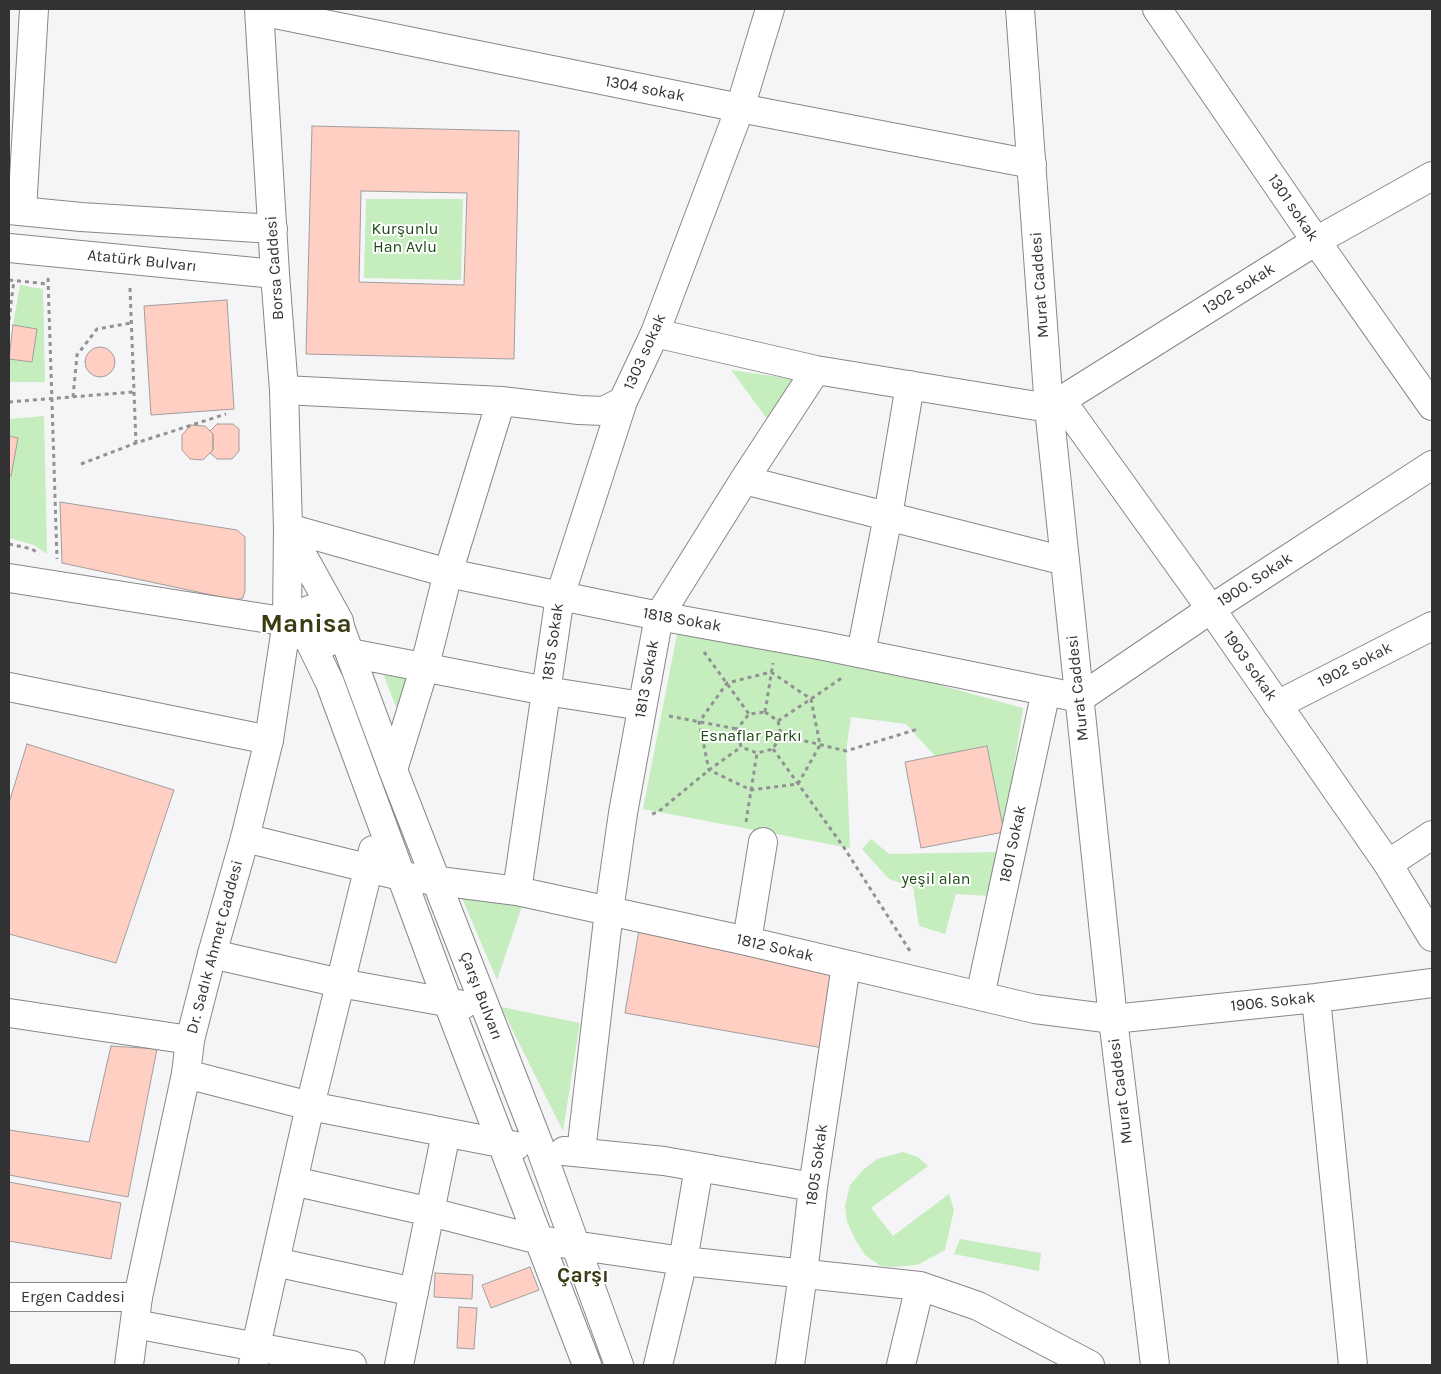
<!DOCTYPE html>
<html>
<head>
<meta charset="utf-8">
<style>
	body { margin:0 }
	#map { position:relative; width:1441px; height:1374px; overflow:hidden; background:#f5f5f7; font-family:Karla,sans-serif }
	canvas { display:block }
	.frame { position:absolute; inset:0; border:10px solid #323232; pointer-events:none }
</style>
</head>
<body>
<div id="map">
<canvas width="1441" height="1374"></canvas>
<div class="frame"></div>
</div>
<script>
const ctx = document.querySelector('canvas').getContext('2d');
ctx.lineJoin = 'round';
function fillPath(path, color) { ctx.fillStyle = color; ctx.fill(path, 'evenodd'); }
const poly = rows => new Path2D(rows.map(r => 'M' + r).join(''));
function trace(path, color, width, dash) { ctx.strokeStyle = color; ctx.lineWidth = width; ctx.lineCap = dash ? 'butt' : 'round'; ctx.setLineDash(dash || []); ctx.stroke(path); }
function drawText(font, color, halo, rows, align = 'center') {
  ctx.font = font + ' Karla,sans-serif'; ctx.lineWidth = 4; ctx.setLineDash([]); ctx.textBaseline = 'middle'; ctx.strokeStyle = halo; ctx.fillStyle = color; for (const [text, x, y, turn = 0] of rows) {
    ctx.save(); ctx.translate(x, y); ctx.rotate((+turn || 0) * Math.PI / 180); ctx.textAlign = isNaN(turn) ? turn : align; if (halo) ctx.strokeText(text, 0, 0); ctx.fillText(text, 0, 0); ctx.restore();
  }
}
fillPath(poly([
	[366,199,463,199,461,280,364,278],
	[20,285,43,289,45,382,9,382,9,359,32,362,37,329,13,325],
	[731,370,808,381,774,428],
	[44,416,47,554,34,545,9,538,9,475,11,475,18,438,9,436,9,419],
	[678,629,857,662,1023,708,1004,832,987,746,935,756,906,724,851,717,846,751,850,848,643,809],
	[423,672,403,725,384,676],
	[871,839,889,854,999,852,989,896,956,894,945,934,919,926,913,887,889,879,862,849],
	[459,891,524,900,497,980],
	[501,1007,580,1023,563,1131],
	[903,1152,918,1157,928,1166,871,1208,893,1236,949,1194,954,1210,945,1250,917,1265,893,1267,881,1266,865,1255,855,1239,847,1222,845,1206,850,1185,863,1170,877,1159],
	[960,1239,1041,1253,1039,1271,954,1254]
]), '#c5edbd');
const building = poly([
	[312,126,519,131,514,359,306,354,312,126],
	[361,191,467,193,464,285,359,282,361,191],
	[227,300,234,409,151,415,144,306,227,300],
	[13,325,37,329,32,362,9,359,13,325],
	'85 362a15 15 0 1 1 30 0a15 15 0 1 1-30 0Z',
	[217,424,233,424,239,429,239,451,232,459,217,459,210,453,213,450,213,434,210,431,217,424],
	[191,425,205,426,213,434,213,450,203,460,190,459,182,450,182,435,191,425],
	[9,436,18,438,11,476,9,475,9,436],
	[60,502,237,530,245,537,245,591,243,598,235,600,62,563,60,502],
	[27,744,174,790,116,963,9,934,9,803,27,744],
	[987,746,1004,832,921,848,905,762,987,746],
	[640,924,835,968,823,1048,625,1013,640,924],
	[111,1046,157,1049,128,1197,9,1175,9,1130,89,1142,111,1046],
	[9,1182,121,1203,111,1259,9,1241,9,1182],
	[530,1267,539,1290,491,1308,482,1285,530,1267],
	[435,1273,473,1275,472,1299,434,1297,435,1273],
	[459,1307,477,1308,474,1349,457,1348,459,1307]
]);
fillPath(building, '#fecfc2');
trace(building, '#a09e9d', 1);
const minor = poly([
	[1157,9,1316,241,1432,406],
	[260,11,740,108,1032,164],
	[22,211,34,9],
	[655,333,816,370,1049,408,1316,241,1432,176],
	[284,390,501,401,579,410,604,411,623,401,655,333,740,108,770,9],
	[1061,400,1211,609,1388,864,1432,937],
	[744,480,1065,561],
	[288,528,448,573,659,616,819,645,1080,698,1211,609,1432,465],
	[9,578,301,624],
	[340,627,393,770,541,1150,619,1365],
	[310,642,330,683,448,1003,587,1365],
	[350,653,546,691,642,706],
	[861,653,888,516,910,385],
	[9,687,269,740],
	[1277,705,1432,626],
	[393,770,424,669,448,573,501,401],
	[245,838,400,876,517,891,747,941,1035,1009,1113,1019,1316,998,1432,983],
	[1388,864,1432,835],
	[517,891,560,596,623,401],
	[747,941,763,842],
	[212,954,340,983,463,1005],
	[980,996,1046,691],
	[1316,998,1353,1365],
	[9,1013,190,1040],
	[186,1074,310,1106,516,1146],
	[564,1151,664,1161,813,1187],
	[581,1152,609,911,623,813,659,616,744,480,816,370],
	[293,1181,431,1212,539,1240,683,1261,920,1286,978,1306,1090,1365],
	[275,1262,414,1292],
	[9,1297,138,1297],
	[135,1324,352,1365],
	[253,1365,256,1346,310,1106,373,850],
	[399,1365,446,1133],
	[658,1365,683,1261,699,1167],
	[790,1365,803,1274,813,1187,846,965],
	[901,1365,920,1286]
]);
const major = poly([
	[1020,9,1049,408,1113,1019,1155,1365],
	[9,210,81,217,273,229],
	[9,248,275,274],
	[289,531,339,621,340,627,334,639,323,645,316,645,310,642,302,632,301,626,305,614,309,610,321,606,333,610],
	[129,1365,138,1297,186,1074,190,1040,212,954,245,838,269,740,287,621,288,528,284,390,275,274,259,9]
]);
trace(minor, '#88888a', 30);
trace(major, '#88888a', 30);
trace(poly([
	[48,278,57,559],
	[9,280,48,284],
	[130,288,136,443],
	[9,320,14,280],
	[73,397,77,355,97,329,131,323],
	[9,402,133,392],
	[81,464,136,443,226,414],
	[9,544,32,549,39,554],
	[704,652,749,714],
	[771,672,811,699,820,745,798,784,751,790,709,770,699,722,727,683,771,672],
	[765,712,778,721,781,735,773,749,757,753,741,747,737,729,749,714,765,712],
	[765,712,773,663],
	[669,716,737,729],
	[778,721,842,678],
	[781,735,846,751,918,729],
	[773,749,843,846,910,951],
	[652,814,658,812,709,770,741,747],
	[746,822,757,753]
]), '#929293', 3, [4, 4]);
trace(minor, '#fff', 28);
trace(major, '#fff', 28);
drawText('16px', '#323232', '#fff', [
	["1304 sokak",645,89,11],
	["1301 sokak",1293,208,56],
	["Atatürk Bulvarı",142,261,6],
	["Borsa Caddesi",275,268,-94],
	["Murat Caddesi",1040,285,-94],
	["1302 sokak",1239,289,-32],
	["1303 sokak",645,352,-66],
	["1900. Sokak",1255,580,-33],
	["1818 Sokak",682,620,10],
	["1815 Sokak",553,642,-82],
	["1902 sokak",1355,665,-27],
	["1903 sokak",1250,666,55],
	["1813 Sokak",647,679,-80],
	["Murat Caddesi",1078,688,-96],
	["1801 Sokak",1013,844,-78],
	["Dr. Sadık Ahmet Caddesi",215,947,-75],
	["1812 Sokak",775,948,13],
	["Çarşı Bulvarı",481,996,69],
	["1906. Sokak",1273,1002,-6],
	["Murat Caddesi",1121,1091,-97],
	["1805 Sokak",817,1165,-82],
	["Ergen Caddesi",73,1297]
]);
drawText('16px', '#1c4a12', '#fff', [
	["Kurşunlu",405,229],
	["Han Avlu",405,247],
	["Esnaflar Parkı",751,736],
	["yeşil alan",936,879]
]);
drawText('bold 21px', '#3c3c13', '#fff', [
	["Çarşı",583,1276]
]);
drawText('bold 26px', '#3c3c13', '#fff', [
	["Manisa",306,625]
]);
</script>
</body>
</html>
